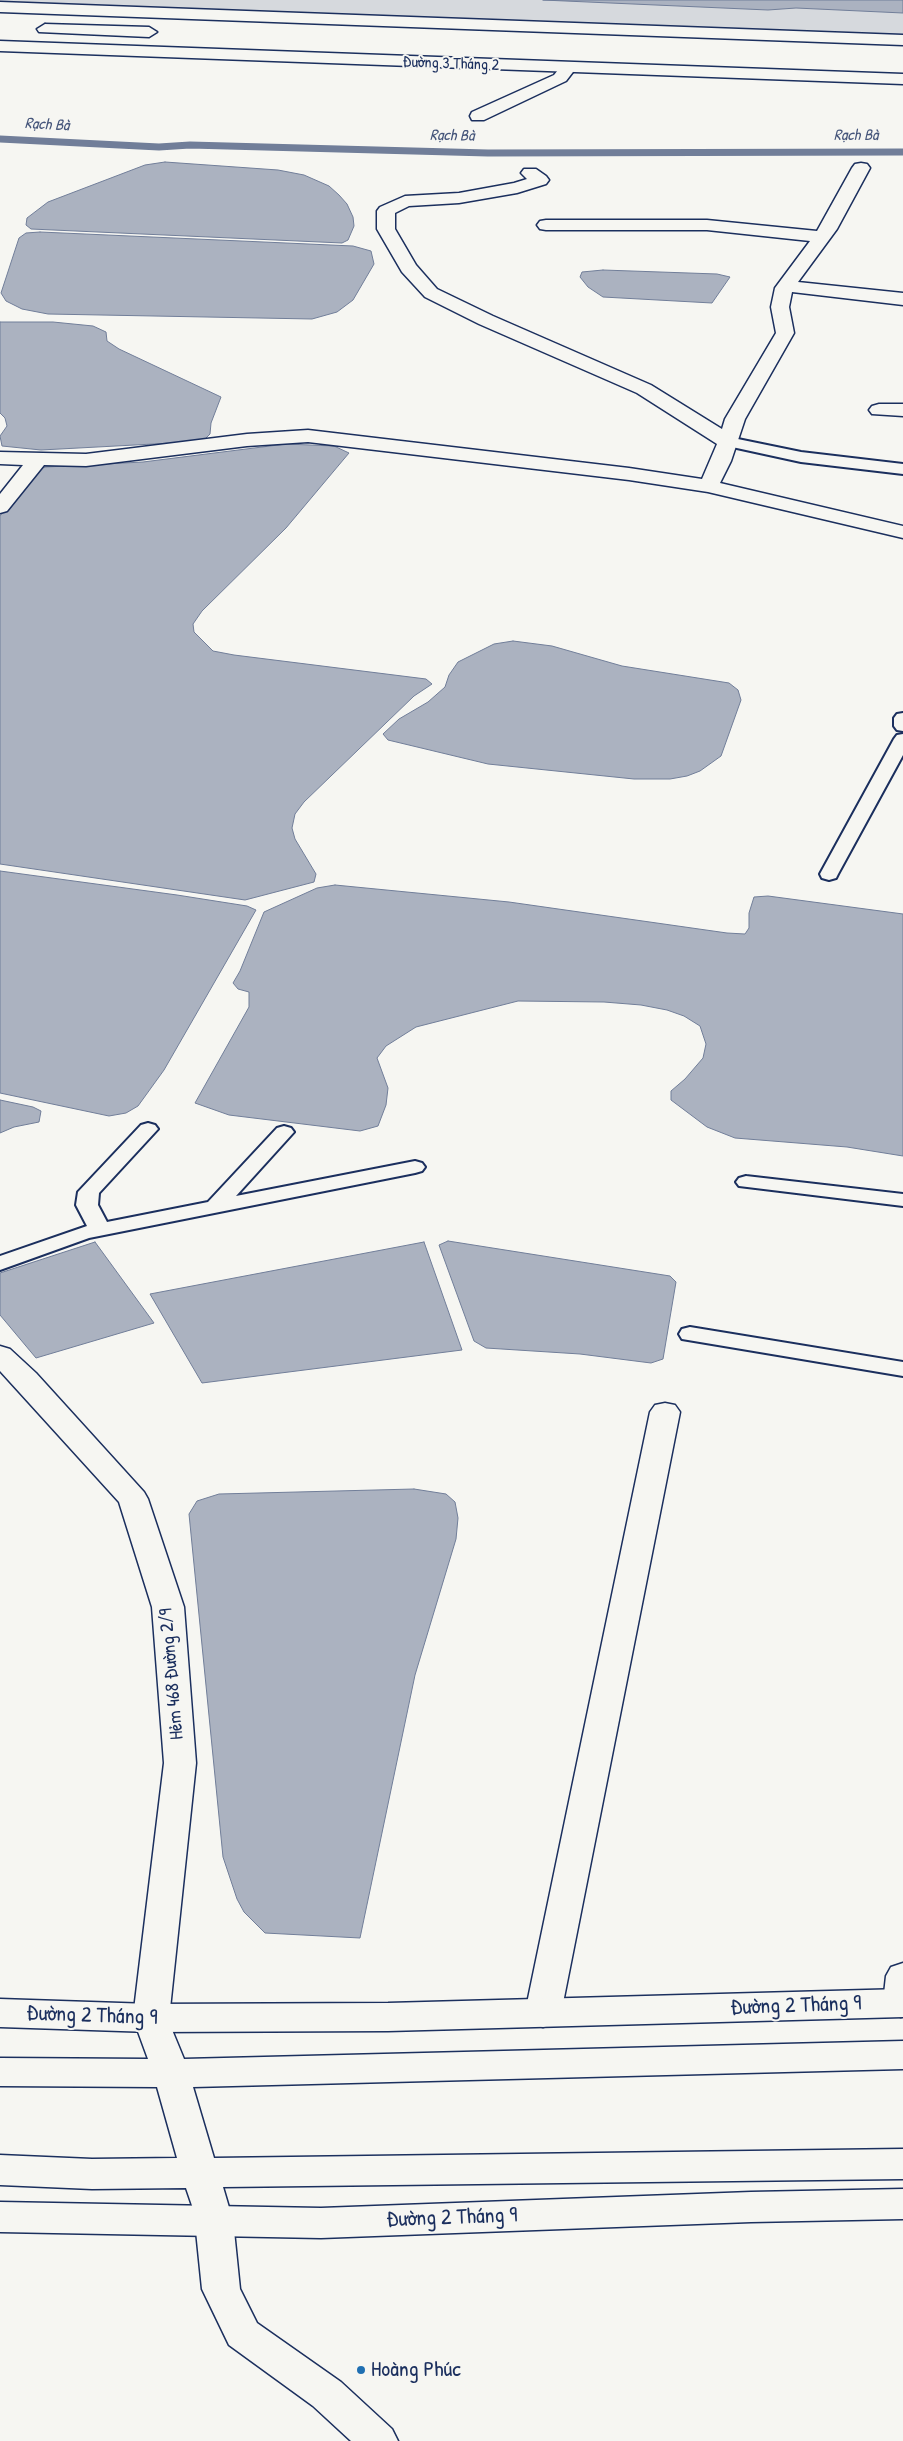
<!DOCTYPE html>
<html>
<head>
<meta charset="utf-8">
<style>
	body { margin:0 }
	canvas { display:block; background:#f6f6f2 }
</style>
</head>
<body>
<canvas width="903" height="2441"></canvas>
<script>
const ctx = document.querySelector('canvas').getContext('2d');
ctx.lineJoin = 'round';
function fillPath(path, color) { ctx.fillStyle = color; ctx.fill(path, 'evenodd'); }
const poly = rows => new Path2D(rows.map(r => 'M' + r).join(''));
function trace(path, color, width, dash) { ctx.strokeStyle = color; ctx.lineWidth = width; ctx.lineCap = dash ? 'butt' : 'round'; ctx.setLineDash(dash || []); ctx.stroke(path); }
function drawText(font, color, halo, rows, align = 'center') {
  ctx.font = font + ' "Patrick Hand",sans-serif'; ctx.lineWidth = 4; ctx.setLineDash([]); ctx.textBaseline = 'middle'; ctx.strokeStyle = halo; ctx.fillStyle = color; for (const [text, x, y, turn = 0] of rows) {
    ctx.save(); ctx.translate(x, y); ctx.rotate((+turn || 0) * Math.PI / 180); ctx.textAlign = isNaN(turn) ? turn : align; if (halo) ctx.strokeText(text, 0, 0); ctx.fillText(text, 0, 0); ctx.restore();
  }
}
fillPath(poly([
	[0,0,903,0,903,36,0,4]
]), '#d6d9dd');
const water = poly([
	[543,0,903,0,903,13,796,8,768,10,543,0],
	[165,162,278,170,304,175,329,186,339,195,347,204,353,217,354,226,348,240,342,243,31,229,26,225,27,218,48,202,145,165,165,162],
	[40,232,353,246,371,251,374,264,353,300,337,312,312,319,48,314,22,309,6,301,1,293,19,238,26,233,40,232],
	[603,270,717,274,730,277,712,303,603,297,588,287,580,277,582,272,603,270],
	[0,322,53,322,93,326,106,332,107,341,119,349,221,397,211,423,210,434,204,440,191,442,41,450,2,446,0,436,7,426,5,418,0,413,0,322],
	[286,444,334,446,349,453,286,528,202,611,193,624,194,632,213,651,234,655,426,679,432,684,414,696,304,802,295,814,292,828,295,839,316,874,314,882,245,900,0,864,0,516,14,495,35,470,46,467,143,462,286,444],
	[513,641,552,646,622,666,729,683,738,690,741,700,721,756,700,771,687,776,670,779,634,779,488,764,388,740,383,734,399,719,428,702,445,687,449,675,458,662,494,644,513,641],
	[0,871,177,895,247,906,256,910,164,1070,138,1106,126,1113,109,1116,0,1093,0,871],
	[335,885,509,902,727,933,745,934,749,928,749,913,754,897,768,896,903,914,903,1156,847,1147,735,1138,707,1127,671,1100,671,1091,685,1079,703,1058,706,1044,700,1026,684,1016,667,1010,641,1005,604,1002,518,1001,416,1027,386,1046,377,1058,388,1088,386,1105,378,1126,360,1131,229,1115,195,1103,249,1007,249,992,238,989,233,983,240,971,264,912,317,888,335,885],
	[0,1100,33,1107,41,1111,39,1122,14,1127,0,1133,0,1100],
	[448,1241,670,1276,676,1282,663,1359,651,1363,580,1354,486,1348,474,1341,439,1245,448,1241],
	[95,1242,154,1323,36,1358,0,1315,0,1273,95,1242],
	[424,1242,462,1350,202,1383,150,1294,424,1242],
	[414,1489,446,1494,455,1502,458,1518,456,1539,415,1675,360,1938,265,1933,244,1912,237,1899,223,1857,189,1514,197,1501,219,1494,414,1489]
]);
fillPath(water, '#abb2c0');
trace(water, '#717e99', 1);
trace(poly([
	[0,139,159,147,190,145,488,153,903,152]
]), '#717e99', 7);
const lane = poly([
	[728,437,801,452,903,464,903,474,801,462,723,445,720,442,728,437],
	[903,713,903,731,897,730,894,726,894,718,897,714,903,713],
	[903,734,903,755,838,874,836,878,829,880,822,878,820,874,894,739,897,735,903,734],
	[148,1123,155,1125,158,1129,99,1193,98,1205,107,1222,208,1202,277,1128,284,1126,291,1128,294,1132,236,1196,415,1161,422,1163,425,1167,422,1171,415,1173,89,1238,0,1270,0,1256,87,1226,76,1205,78,1192,141,1125,148,1123],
	[746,1176,903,1194,903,1206,739,1186,736,1182,739,1178,746,1176],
	[690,1327,903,1362,903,1376,682,1339,679,1334,682,1329,690,1327]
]);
const street = poly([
	[568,63,574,65,576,68,566,81,484,120,472,120,470,116,472,112,554,75,562,65,568,63],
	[861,163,867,164,870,168,837,229,798,282,903,293,903,305,792,292,789,307,794,333,745,419,731,461,720,483,903,526,903,538,708,492,629,480,308,442,247,446,86,466,44,465,7,511,0,513,0,494,23,465,0,464,0,452,86,454,247,434,308,430,629,468,702,479,717,444,637,393,479,324,425,297,402,272,377,229,377,211,380,207,405,196,459,193,514,183,527,179,521,173,524,169,536,169,546,176,549,180,546,184,517,193,459,203,409,206,395,213,395,229,416,265,437,289,493,316,651,385,722,429,725,419,776,333,771,307,775,288,810,241,707,230,546,230,540,229,537,225,540,221,546,220,707,220,817,231,852,168,855,164,861,163],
	[879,404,903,404,903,416,872,414,869,410,872,406,879,404],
	[0,1346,10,1349,36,1373,144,1492,148,1499,184,1607,196,1763,169,2018,163,2028,151,2032,139,2028,133,2018,164,1763,152,1607,119,1502,0,1371,0,1346],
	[665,1403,675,1405,680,1412,561,2013,555,2023,543,2027,531,2023,525,2013,650,1412,655,1405,665,1403],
	[903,1963,903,2016,901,2017,889,2013,883,2003,886,1976,891,1967,903,1963],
	[214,2206,227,2210,233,2221,240,2289,257,2323,341,2382,392,2429,398,2441,351,2441,313,2406,229,2345,202,2289,195,2221,201,2210,214,2206]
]);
const secondary = poly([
	[903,1989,903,2017,388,2031,151,2032,0,2027,0,1999,151,2004,388,2003,903,1989],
	[903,2189,903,2219,751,2222,321,2238,0,2232,0,2202,321,2208,751,2192,903,2189]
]);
const primary = poly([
	[0,2,903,35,903,45,0,12,0,2],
	[45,24,149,27,157,32,149,37,39,32,37,29,45,24],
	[0,41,903,74,903,84,0,51,0,41],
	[151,2004,163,2008,184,2059,903,2041,903,2069,193,2087,214,2158,903,2149,903,2179,223,2187,233,2221,227,2232,214,2236,201,2232,186,2188,92,2189,0,2185,0,2155,92,2159,177,2158,157,2087,0,2086,0,2058,148,2059,133,2018,139,2008,151,2004]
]);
trace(lane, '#1b2f5e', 4);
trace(street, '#1b2f5e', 3);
trace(secondary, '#1b2f5e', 3);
trace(primary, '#1b2f5e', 3);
fillPath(lane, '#f6f6f2');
fillPath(street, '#f6f6f2');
fillPath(secondary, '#f6f6f2');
fillPath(primary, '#f6f6f2');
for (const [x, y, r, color] of [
	[361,2370,5,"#1f6fb2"]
]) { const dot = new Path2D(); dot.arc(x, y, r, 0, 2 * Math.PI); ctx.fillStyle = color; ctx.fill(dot); trace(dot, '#f6f6f2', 2); }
drawText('16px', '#1b2f5e', '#f6f6f2', [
	["Đường 3 Tháng 2",451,64,2]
]);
drawText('italic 16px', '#46567b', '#f6f6f2', [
	["Rạch Bà",47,125,3],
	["Rạch Bà",452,136,1],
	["Rạch Bà",856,136]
]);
drawText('19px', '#1b2f5e', '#f6f6f2', [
	["Hẻm 468 Đường 2/9",172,1674,-95]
]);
drawText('22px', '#1b2f5e', '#f6f6f2', [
	["Đường 2 Tháng 9",796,2006,-2],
	["Đường 2 Tháng 9",92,2016,2],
	["Đường 2 Tháng 9",452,2218,-2]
]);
drawText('22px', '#1b2f5e', '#f6f6f2', [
	["Hoàng Phúc",371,2370]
], 'left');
</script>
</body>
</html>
